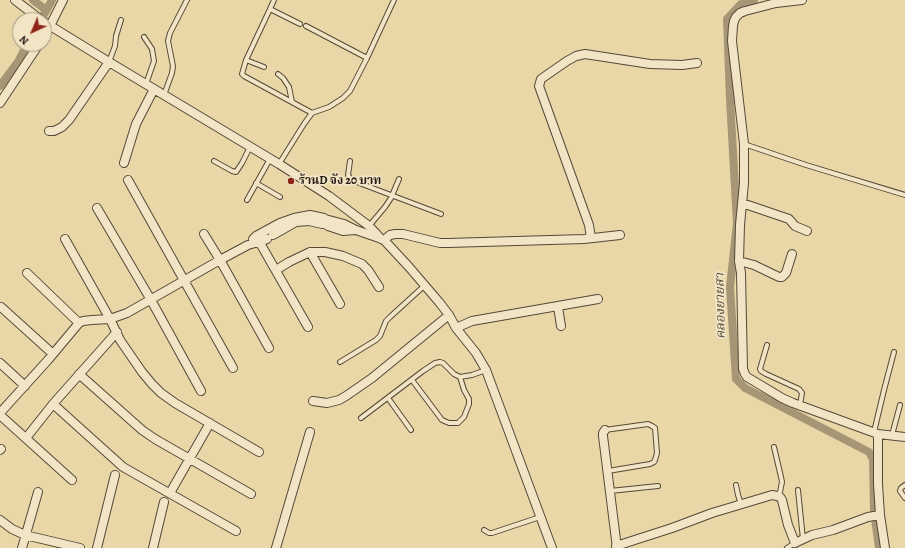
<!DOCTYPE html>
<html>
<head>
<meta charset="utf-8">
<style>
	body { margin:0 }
	#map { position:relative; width:905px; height:548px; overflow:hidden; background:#e9d7a8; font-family:Alegreya,serif }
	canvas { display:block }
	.north { position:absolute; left:12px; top:12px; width:40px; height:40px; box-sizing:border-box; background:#f1e5c6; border:1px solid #9f937e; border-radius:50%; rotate:224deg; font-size:11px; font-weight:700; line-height:16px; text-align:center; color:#241911 }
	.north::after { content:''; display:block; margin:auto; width:14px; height:18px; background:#8f2418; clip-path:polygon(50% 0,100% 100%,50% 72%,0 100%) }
</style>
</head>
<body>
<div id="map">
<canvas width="905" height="548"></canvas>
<div class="north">N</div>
</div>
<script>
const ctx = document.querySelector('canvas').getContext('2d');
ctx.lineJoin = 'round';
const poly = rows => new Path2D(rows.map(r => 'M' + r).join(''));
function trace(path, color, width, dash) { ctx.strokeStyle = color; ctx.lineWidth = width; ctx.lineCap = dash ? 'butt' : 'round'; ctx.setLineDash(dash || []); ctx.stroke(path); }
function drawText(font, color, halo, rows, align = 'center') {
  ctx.font = font + ' Alegreya,"Noto Serif Thai",serif'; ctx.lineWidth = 3.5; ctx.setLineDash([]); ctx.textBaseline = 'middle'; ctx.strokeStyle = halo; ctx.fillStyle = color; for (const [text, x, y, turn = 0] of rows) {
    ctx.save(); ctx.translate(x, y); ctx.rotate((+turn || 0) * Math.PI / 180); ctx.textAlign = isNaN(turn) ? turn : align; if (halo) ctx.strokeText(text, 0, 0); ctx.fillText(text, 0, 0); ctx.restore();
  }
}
trace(poly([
	[33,0,46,10],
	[754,0,741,4,727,19,730,99,737,223,730,287,736,379,745,388,869,452,873,459,874,511,879,548],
	[41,20,52,0],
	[0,86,18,62,27,44]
]), '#a69675', 8);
const lane = poly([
	[270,9,274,0],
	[300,24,270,9,246,60,242,74,244,76,312,113],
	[306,26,367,58],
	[144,37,152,49,154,61,146,84],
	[246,60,264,67],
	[109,62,115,46,116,36,121,20],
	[278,74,283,78,289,87,292,102],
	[164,95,172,73,173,66,168,41,170,33,187,0],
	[744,144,806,165,905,195],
	[214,161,232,171,236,172,242,163,250,147],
	[350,161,348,175,350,178,354,181,441,214],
	[279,164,304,124,312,113,329,107,343,98,350,91,367,58,394,0],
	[256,183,280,197],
	[247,200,270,159],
	[369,226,385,207,391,198,399,179],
	[767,345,760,369,761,371,766,374,799,389,802,393,800,405],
	[340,362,376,340,380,336,386,321,390,317,424,286],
	[412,380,442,420,449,423,458,423,464,417,469,404,469,399,464,390,460,377],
	[388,398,411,430],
	[361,418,423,371,435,363,440,362,443,363,454,374,460,377,472,375,486,370],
	[605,430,648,424,652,426,655,428,657,453,655,460,654,462,650,464,608,471],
	[874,432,884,390,894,352],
	[892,435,900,405],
	[774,447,781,477,782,482,780,492,777,496],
	[736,485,738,495,741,504],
	[905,485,901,488,900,491,905,498],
	[798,490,803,539],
	[610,491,658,486],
	[484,530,489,533,492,533,540,517],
	[787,548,795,543]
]);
const street = poly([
	[15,0,41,20],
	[802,0,776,3,745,11,740,13,736,17,734,21,733,26,732,41,744,144,744,183,740,225,739,261,741,273,743,369,745,374,747,377,782,398,793,403,878,434,905,437],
	[44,22,109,62,279,164,329,196,369,226,381,239,384,240,409,267,439,302,449,315,456,328,476,353,486,370,552,548],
	[44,36,50,26,63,0],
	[0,103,39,44],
	[49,131,54,131,62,127,69,120,109,62],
	[124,163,136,124,154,89],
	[128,180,233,368],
	[742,203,789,219,795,226,807,231],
	[97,208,151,300,201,391],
	[329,220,344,224,356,230,379,238],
	[328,226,343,231,355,230],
	[204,234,220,260,269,348],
	[273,235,296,222,309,221,322,224],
	[256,236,308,327],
	[591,238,589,225,539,86,541,79,567,61,576,56,585,54,650,64,682,65,697,63],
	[65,239,110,319,120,340,142,372,152,384,161,393,175,403,259,452],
	[253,239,256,236,280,223,294,218,310,215,324,218],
	[384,240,390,235,395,234,403,234,440,243,448,243,584,239,620,235],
	[310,252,340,304],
	[739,261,754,265,779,277,782,277,786,273,792,254],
	[276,270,289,262,310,252,325,252,343,256,362,264,368,270,379,287],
	[27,273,79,323],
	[1,307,53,354],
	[558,307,561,326],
	[456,328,472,321,598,299],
	[0,363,25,386],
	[79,374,142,430,155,439,251,494],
	[313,401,327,403,339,400,346,396,372,378,449,315],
	[53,404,123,467,236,531],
	[0,413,48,360,79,323,83,321,92,320,110,319,127,313,220,260,248,245,259,242,267,239],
	[0,415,72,480],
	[605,430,603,433,603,436,617,548],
	[878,434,878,484,880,515,885,548],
	[26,438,53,404,117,332],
	[0,450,1,449],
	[170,493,210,423],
	[0,520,12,529,25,535,80,548],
	[616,546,672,528,712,513,772,495,777,496,780,497,782,500,788,525,795,543,812,535,833,530,868,517,880,515],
	[22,548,38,492],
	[97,548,115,475],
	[153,548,164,502],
	[276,548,310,432]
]);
trace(lane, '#554837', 6);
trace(street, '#554837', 10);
trace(lane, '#f1e5c6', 4);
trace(street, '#f1e5c6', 8);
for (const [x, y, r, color] of [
	[291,181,4,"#8f2418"]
]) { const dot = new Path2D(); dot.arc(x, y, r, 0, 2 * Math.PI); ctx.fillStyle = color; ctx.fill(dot); trace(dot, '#f1e5c6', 1.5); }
drawText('bold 12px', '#241911', '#f1e5c6', [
	["ร้านD จัง 20 บาท",299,181]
], 'left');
drawText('italic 13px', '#584b39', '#f1e5c6', [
	["คลองยายสา",721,306,-91]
]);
</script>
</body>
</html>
